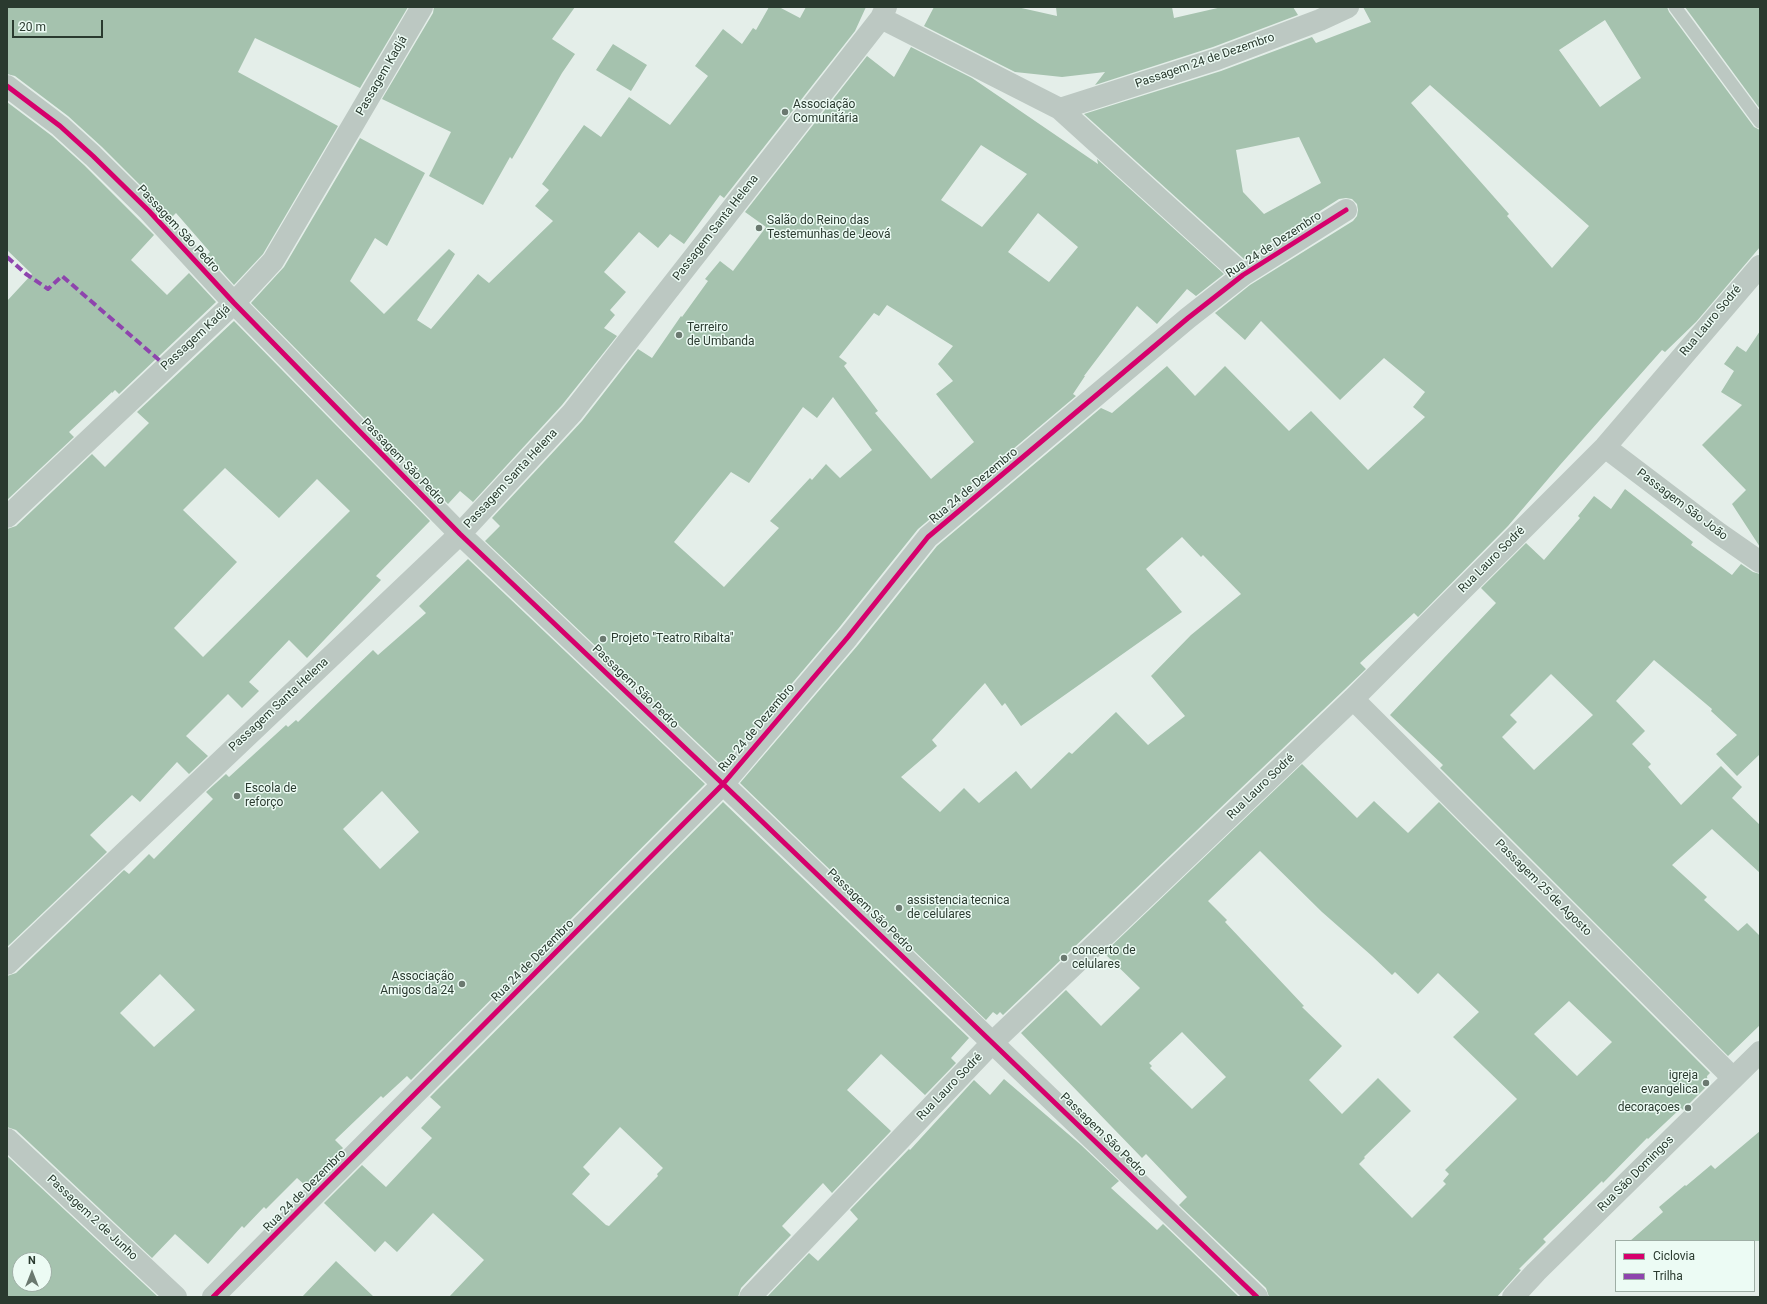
<!DOCTYPE html>
<html>
<head>
<meta charset="utf-8">
<style>
	body { margin:0 }
	#map { position:relative; width:1767px; height:1304px; overflow:hidden; background:#e4eee9; font-family:Roboto,sans-serif }
	canvas { display:block }
	.frame { position:absolute; inset:0; border:8px solid #2a3a2f; pointer-events:none }
	.legend { position:absolute; left:1615px; top:1240px; width:140px; height:52px; box-sizing:border-box; background:#ecfbf4; border:1px solid #9eaea5; margin:0; padding:5px 7px; list-style:none; font-size:12px; color:#2a3a2f }
	.legend li { display:flex; align-items:center; gap:8px; height:20px }
	.legend b { width:20px; border:1px solid #9eaea5 }
	.north { position:absolute; left:12px; top:1252px; width:40px; height:40px; box-sizing:border-box; background:#ecfbf4; border:1px solid #9eaea5; border-radius:50%; rotate:0deg; font-size:11px; font-weight:700; line-height:16px; text-align:center; color:#2a3a2f }
	.north::after { content:''; display:block; margin:auto; width:14px; height:18px; background:#6b7970; clip-path:polygon(50% 0,100% 100%,50% 72%,0 100%) }
	.scale { position:absolute; left:12px; top:20px; width:91px; height:18px; box-sizing:border-box; border:2px solid #2a3a2f; border-top:0; padding-left:5px; font-size:12px; line-height:14px; white-space:nowrap; color:#2a3a2f; -webkit-text-stroke:3px #ecfbf4; paint-order:stroke }
</style>
</head>
<body>
<div id="map">
<canvas width="1767" height="1304"></canvas>
<div class="frame"></div>
<ul class="legend">
<li><b style="height:5px;background:#d6006c"></b>Ciclovia</li>
<li><b style="height:5px;background:#8e44ad"></b>Trilha</li>
</ul>
<div class="north">N</div>
<div class="scale">20 m</div>
</div>
<script>
const ctx = document.querySelector('canvas').getContext('2d');
ctx.lineJoin = 'round';
function fillPath(path, color) { ctx.fillStyle = color; ctx.fill(path, 'evenodd'); }
const poly = rows => new Path2D(rows.map(r => 'M' + r).join(''));
function trace(path, color, width, dash) { ctx.strokeStyle = color; ctx.lineWidth = width; ctx.lineCap = dash ? 'butt' : 'round'; ctx.setLineDash(dash || []); ctx.stroke(path); }
function drawText(font, color, halo, rows, align = 'center') {
  ctx.font = font + ' Roboto,sans-serif'; ctx.lineWidth = 3; ctx.setLineDash([]); ctx.textBaseline = 'middle'; ctx.strokeStyle = halo; ctx.fillStyle = color; for (const [text, x, y, turn = 0] of rows) {
    ctx.save(); ctx.translate(x, y); ctx.rotate((+turn || 0) * Math.PI / 180); ctx.textAlign = isNaN(turn) ? turn : align; if (halo) ctx.strokeText(text, 0, 0); ctx.fillText(text, 0, 0); ctx.restore();
  }
}
fillPath(poly([
	[7,7,408,7,360,88,255,38,238,72,338,126,263,254,234,285,207,255,210,252,176,213,172,217,102,147,68,116,15,76,7,74],
	[434,7,575,7,552,39,575,54,562,73,512,159,510,157,483,205,429,176,451,132,382,99,433,13],
	[769,7,779,7,800,18,806,7,866,7,855,31,724,198,720,195,684,244,670,234,658,248,639,232,604,272,626,292,610,310,615,315,604,328,617,336,562,405,473,502,460,491,448,504,251,303,284,267,360,138,425,173,387,246,375,238,350,281,384,314,449,249,455,254,417,320,431,329,478,274,489,283,553,221,535,206,549,190,542,184,584,125,601,137,629,97,670,125,708,76,695,66,723,29,742,44,753,28,756,30],
	[934,7,1017,7,1057,16,1056,7,1172,7,1174,18,1222,7,1293,7,1298,15,1213,47,1095,85,1105,72,1062,77,1015,72,924,26],
	[1363,7,1667,7,1669,12,1754,127,1760,130,1760,247,1696,322,1665,352,1662,350,1560,465,1508,526,1418,617,1414,613,1360,663,1366,669,1344,690,1003,1015,1000,1012,997,1015,993,1012,986,1020,740,783,858,645,937,546,1101,408,1112,413,1167,366,1195,396,1225,366,1289,431,1311,411,1368,470,1425,417,1413,407,1425,392,1384,358,1340,400,1261,321,1245,340,1215,313,1250,285,1353,221,1357,216,1358,210,1357,204,1352,199,1346,198,1339,199,1244,259,1084,114,1221,71,1312,37,1316,43,1371,22],
	[1605,20,1641,78,1600,107,1559,50],
	[1430,85,1589,226,1552,268,1507,216,1509,214,1411,103],
	[1299,137,1321,183,1264,214,1243,192,1236,150],
	[1182,537,1201,557,1203,555,1241,594,1191,635,1151,676,1185,716,1148,745,1116,712,1072,754,1069,752,1031,789,1016,771,979,803,964,788,940,812,901,777,937,746,932,740,985,683,1002,706,1005,703,1021,726,1182,612,1146,569],
	[1685,7,1760,7,1760,109],
	[613,44,647,65,631,91,596,70],
	[911,47,972,78,1098,164,1097,159,1224,274,1196,296,1187,289,1157,324,1137,306,1084,376,1085,376,1073,394,1076,396,918,529,838,629,722,766,485,541,500,526,492,518,582,421,638,349,652,358,681,316,682,317,708,281,705,279,720,261,733,271,766,227,745,212,867,56,894,77],
	[981,145,1027,174,982,227,941,200],
	[1038,213,1078,247,1049,282,1008,252],
	[887,305,953,346,938,364,953,381,936,394,974,442,931,479,875,413,878,411,844,366,847,363,839,357,874,313,879,316],
	[833,397,872,450,840,478,826,464,812,480,810,478,770,521,779,528,724,587,674,542,731,472,749,483,803,407,817,418],
	[7,102,52,136,84,165,154,235,131,260,167,295,189,273,216,302,119,394,115,390,112,393,112,392,69,432,74,437,7,500,7,301,32,274,7,250],
	[234,321,430,521,376,576,381,580,307,658,289,640,249,682,259,691,242,708,228,694,186,736,208,756,189,774,177,762,140,802,132,795,90,835,107,852,7,947,7,529,16,526,92,454,105,467,149,423,137,412],
	[225,468,279,518,317,479,350,511,203,657,174,628,237,562,183,510],
	[1760,331,1760,547,1732,504,1746,490,1702,445,1742,405,1721,392,1734,371,1724,364,1737,346,1746,352],
	[1625,489,1693,542,1691,545,1732,575,1741,564,1753,572,1760,574,1760,756,1759,755,1737,776,1716,754,1737,735,1711,711,1712,709,1654,660,1616,701,1645,731,1632,744,1651,764,1648,767,1681,805,1721,766,1742,787,1732,798,1760,825,1760,873,1712,829,1672,865,1707,897,1704,900,1738,931,1747,923,1760,936,1760,1025,1728,1056,1440,768,1443,765,1390,715,1496,603,1481,588,1526,543,1544,560,1580,518,1578,516,1594,496,1611,509],
	[1551,674,1593,715,1534,770,1502,737,1517,722,1510,715],
	[468,559,705,784,411,1080,407,1076,383,1098,381,1096,335,1140,343,1148,306,1186,297,1178,266,1209,264,1207,244,1228,242,1226,208,1264,175,1234,152,1258,16,1130,7,1127,7,976,16,973,124,870,129,874,149,854,154,859,213,799,206,792,226,774,229,777,286,725,288,727,296,720,298,722,373,650,378,655,426,613,419,606],
	[382,791,419,832,380,869,343,829],
	[160,974,195,1010,154,1047,120,1013],
	[1302,764,1357,818,1374,801,1408,833,1439,802,1710,1073,1707,1076,1708,1085,1683,1110,1681,1108,1648,1139,1647,1138,1603,1183,1602,1181,1543,1239,1546,1242,1519,1269,1521,1270,1497,1297,1269,1297,1266,1288,1179,1205,1187,1197,1146,1154,1142,1158,1021,1033,1066,990,1101,1026,1140,988,1104,953],
	[1260,851,1322,912,1372,956,1392,975,1395,972,1418,994,1438,973,1479,1012,1453,1037,1517,1099,1445,1170,1449,1174,1443,1181,1446,1184,1412,1218,1359,1164,1365,1158,1364,1157,1411,1111,1378,1078,1342,1114,1309,1080,1342,1046,1302,1007,1304,1006,1225,922,1227,920,1208,901],
	[1569,1001,1612,1042,1577,1076,1534,1034],
	[1182,1032,1226,1077,1192,1109,1150,1068,1152,1066,1149,1063],
	[723,802,969,1038,951,1058,956,1063,925,1095,881,1054,847,1090,891,1131,832,1193,823,1183,782,1226,791,1235,741,1288,738,1297,449,1297,484,1260,433,1213,397,1252,385,1241,375,1252,324,1203,362,1165,386,1187,432,1138,421,1128,441,1107,430,1097],
	[620,1127,663,1168,657,1174,658,1176,609,1226,606,1225,572,1194,590,1174,583,1167],
	[1004,1079,1081,1145,1119,1181,1111,1188,1157,1230,1163,1224,1239,1297,767,1297,809,1253,818,1261,858,1219,850,1210,909,1149,910,1150,974,1080,990,1095],
	[1760,1131,1760,1241,1630,1241,1663,1212,1659,1207,1685,1185,1686,1186,1711,1165,1715,1169],
	[7,1156,158,1297,7,1297],
	[20,1260,44,1260,44,1284,20,1284],
	[336,1261,374,1297,302,1297]
]), '#a5c2ae');
trace(poly([
	[1675,7,1760,122]
]), '#bcc8c2', 13);
trace(poly([
	[881,18,1060,109,1243,275],
	[7,86,60,126,93,156,149,211,234,303,460,534,723,784,1257,1297],
	[1060,109,1217,59,1320,20,1348,7],
	[1605,447,1717,532,1760,562],
	[7,517,234,303,273,261,422,7],
	[1353,699,1733,1078],
	[7,964,460,534,572,413,881,18,886,7],
	[7,1139,176,1297],
	[213,1297,723,784,848,637,928,537,1188,318,1243,275,1346,210],
	[750,1297,992,1043,1353,699,1605,447,1760,266]
]), '#bcc8c2', 22);
trace(poly([
	[1513,1297,1536,1272,1760,1052]
]), '#bcc8c2', 22);
trace(poly([
	[7,257,26,274,48,289,62,276,166,366]
]), '#8e44ad', 4, [8, 4]);
trace(poly([
	[7,86,60,126,93,156,149,211,234,303,460,534,723,784,1257,1297],
	[213,1297,723,784,848,637,928,537,1188,318,1243,275,1346,210]
]), '#d6006c', 5);
for (const [x, y, r, color] of [
	[785,112,4,"#6b7970"],
	[759,228,4,"#6b7970"],
	[679,335,4,"#6b7970"],
	[603,639,4,"#6b7970"],
	[237,796,4,"#6b7970"],
	[899,908,4,"#6b7970"],
	[1064,958,4,"#6b7970"],
	[462,984,4,"#6b7970"],
	[1706,1083,4,"#6b7970"],
	[1688,1108,4,"#6b7970"]
]) { const dot = new Path2D(); dot.arc(x, y, r, 0, 2 * Math.PI); ctx.fillStyle = color; ctx.fill(dot); trace(dot, '#ecfbf4', 1.5); }
drawText('12px', '#2a3a2f', '#ecfbf4', [
	["Passagem 24 de Dezembro",1205,61,-19],
	["Passagem Kadjá",382,76,-60],
	["Passagem Santa Helena",716,228,-52],
	["Passagem São Pedro",178,229,47],
	["Rua 24 de Dezembro",1274,245,-33],
	["Rua Lauro Sodré",1711,321,-50],
	["Passagem Kadjá",196,338,-43],
	["Passagem São Pedro",403,462,46],
	["Passagem Santa Helena",511,479,-47],
	["Rua 24 de Dezembro",974,486,-40],
	["Passagem São João",1682,505,37],
	["Rua Lauro Sodré",1492,560,-45],
	["Passagem São Pedro",635,687,44],
	["Passagem Santa Helena",279,705,-43],
	["Rua 24 de Dezembro",757,728,-50],
	["Rua Lauro Sodré",1261,787,-44],
	["Passagem 25 de Agosto",1543,888,45],
	["Passagem São Pedro",870,911,44],
	["Rua 24 de Dezembro",533,961,-45],
	["Rua Lauro Sodré",950,1087,-46],
	["Passagem São Pedro",1103,1135,44],
	["Rua São Domingos",1636,1174,-45],
	["Rua 24 de Dezembro",305,1191,-45],
	["Passagem 2 de Junho",92,1218,43]
]);
drawText('12px', '#2a3a2f', '#ecfbf4', [
	["Associação",793,105],
	["Comunitária",793,119],
	["Salão do Reino das",767,221],
	["Testemunhas de Jeová",767,235],
	["Terreiro",687,328],
	["de Umbanda",687,342],
	["Projeto \"Teatro Ribalta\"",611,639],
	["Escola de",245,789],
	["reforço",245,803],
	["assistencia tecnica",907,901],
	["de celulares",907,915],
	["concerto de",1072,951],
	["celulares",1072,965],
	["Associação",454,977,"right"],
	["Amigos da 24",454,991,"right"],
	["igreja",1698,1076,"right"],
	["evangelica",1698,1090,"right"],
	["decoraçoes",1680,1108,"right"]
], 'left');
</script>
</body>
</html>
